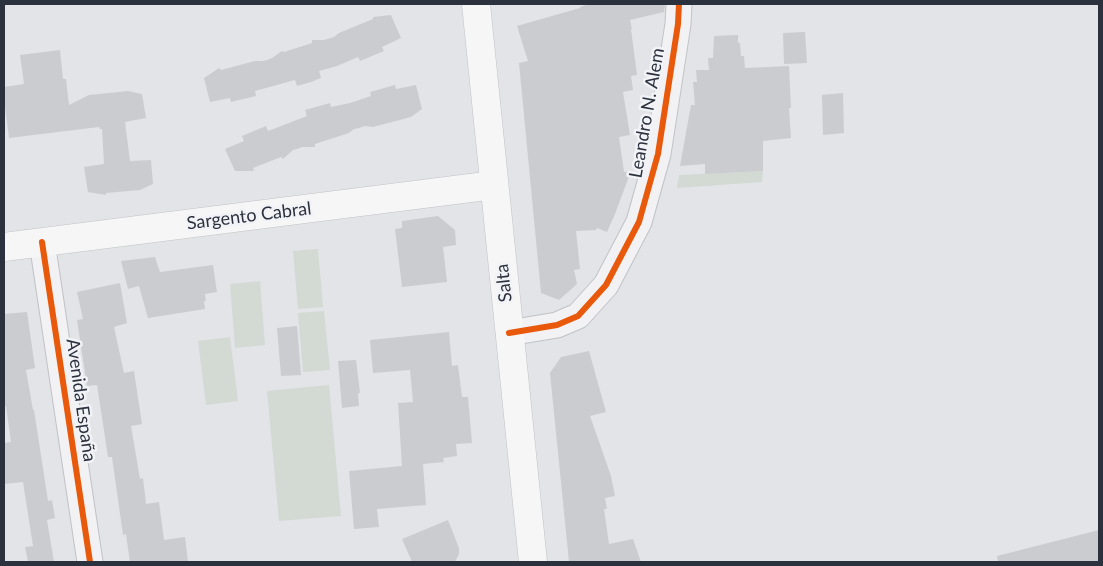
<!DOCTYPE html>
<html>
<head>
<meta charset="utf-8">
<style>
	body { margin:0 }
	#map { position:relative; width:1103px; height:566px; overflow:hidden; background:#e2e4e7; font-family:Lato,sans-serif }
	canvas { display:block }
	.frame { position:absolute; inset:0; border:5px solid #2c313e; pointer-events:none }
</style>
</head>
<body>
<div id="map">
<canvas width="1103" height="566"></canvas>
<div class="frame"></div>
</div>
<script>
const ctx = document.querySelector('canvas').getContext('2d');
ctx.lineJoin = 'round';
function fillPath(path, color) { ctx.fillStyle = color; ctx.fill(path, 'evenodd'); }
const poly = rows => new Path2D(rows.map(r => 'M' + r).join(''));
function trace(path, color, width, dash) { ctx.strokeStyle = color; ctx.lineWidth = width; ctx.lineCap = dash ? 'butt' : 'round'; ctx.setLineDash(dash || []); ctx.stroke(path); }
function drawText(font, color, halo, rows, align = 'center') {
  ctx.font = font + ' Lato,sans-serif'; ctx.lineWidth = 5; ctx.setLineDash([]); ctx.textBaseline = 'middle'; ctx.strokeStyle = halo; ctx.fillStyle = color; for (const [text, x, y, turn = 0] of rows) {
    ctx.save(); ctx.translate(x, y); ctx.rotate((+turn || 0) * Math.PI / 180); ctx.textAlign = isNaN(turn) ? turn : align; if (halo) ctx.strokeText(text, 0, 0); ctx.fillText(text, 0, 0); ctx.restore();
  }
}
fillPath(poly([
	[763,171,762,182,677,188,679,175],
	[318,249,323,307,298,309,293,251],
	[260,281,265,345,235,348,230,284],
	[324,311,330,370,303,372,298,313],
	[230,337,238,401,206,405,198,341],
	[329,385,341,516,279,521,267,391]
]), '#d3dad4');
fillPath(poly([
	[589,4,665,4,664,12,630,20,632,29,631,29,637,75,631,76,633,90,623,92,630,135,619,137,624,172,631,171,615,214,607,232,597,228,596,230,576,231,580,269,574,270,577,284,559,300,541,293,519,63,528,61,517,26,580,8,580,7],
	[391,15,401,38,382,47,384,51,360,61,358,57,337,66,319,71,321,78,311,82,297,86,295,80,255,91,256,96,231,102,230,98,210,102,204,78,219,68,221,70,255,61,263,61,267,60,272,58,282,51,284,52,312,43,312,40,324,40,334,37,339,33,373,19,373,17],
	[805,32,807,63,784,64,783,33],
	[738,35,738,43,740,43,741,56,744,56,745,68,789,66,791,108,789,108,791,138,763,141,763,171,705,174,705,164,680,166,691,105,695,105,693,82,697,82,696,70,709,70,708,58,713,58,714,36],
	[60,50,63,79,66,79,69,105,89,95,128,91,142,94,146,118,125,122,130,161,151,160,153,184,140,190,106,193,106,195,88,192,84,167,104,164,102,129,100,129,99,127,9,138,4,98,4,87,24,84,20,55],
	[395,85,396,89,416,85,422,109,411,117,373,127,365,126,359,128,354,129,349,133,315,144,315,147,302,147,297,149,293,150,283,159,281,157,253,168,254,171,235,171,225,149,244,141,242,136,266,126,268,131,307,116,305,110,330,103,331,107,350,103,371,96,370,92],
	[843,93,844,133,823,135,822,95],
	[438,216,455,230,456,245,443,247,447,282,402,287,395,229,402,228,402,221],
	[155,257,160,272,213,265,217,292,205,294,206,301,204,301,205,309,148,318,139,286,128,289,121,261],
	[120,283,127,323,114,327,124,373,134,371,142,424,131,426,140,479,143,478,146,504,159,502,164,540,185,537,188,562,130,562,126,534,123,535,112,457,108,457,97,385,87,386,77,320,83,319,77,292],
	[27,312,35,368,26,370,33,410,34,410,48,501,52,500,55,518,47,520,54,562,28,562,25,547,33,546,23,482,4,484,4,443,11,442,6,406,4,407,4,314],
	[297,326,301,375,281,376,277,328],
	[449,332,452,366,458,365,462,397,468,397,472,443,456,444,457,456,443,458,444,462,423,464,426,505,377,509,379,527,354,529,349,471,402,466,398,403,413,402,410,370,373,373,370,340],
	[589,351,606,412,590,416,611,476,615,496,605,498,607,509,604,509,609,544,633,539,641,562,569,562,550,373,561,357],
	[356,360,360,393,358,393,359,406,342,408,338,361],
	[448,520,459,548,459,554,455,562,412,562,402,539],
	[1099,530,1099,562,998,562,997,556]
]), '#cbcccf');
const minor = poly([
	[42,242,90,562],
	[509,333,557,325,578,316,606,285,639,222,658,154,678,24,679,4]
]);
const secondary = poly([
	[476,4,533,562],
	[4,247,494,185]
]);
trace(minor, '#c1c2c5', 27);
trace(secondary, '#c1c2c5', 29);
trace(minor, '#f2f2f4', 25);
trace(secondary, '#f6f6f6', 28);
trace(poly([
	[42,242,90,562],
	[509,333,557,325,578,316,606,285,639,222,658,154,678,24,679,4]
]), '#e8590c', 6);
drawText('18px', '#2c313e', '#f1f3f6', [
	["Leandro N. Alem",647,113,-80],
	["Sargento Cabral",249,216,-7],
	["Salta",504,283,-96],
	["Avenida España",81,400,82]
]);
</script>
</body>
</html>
